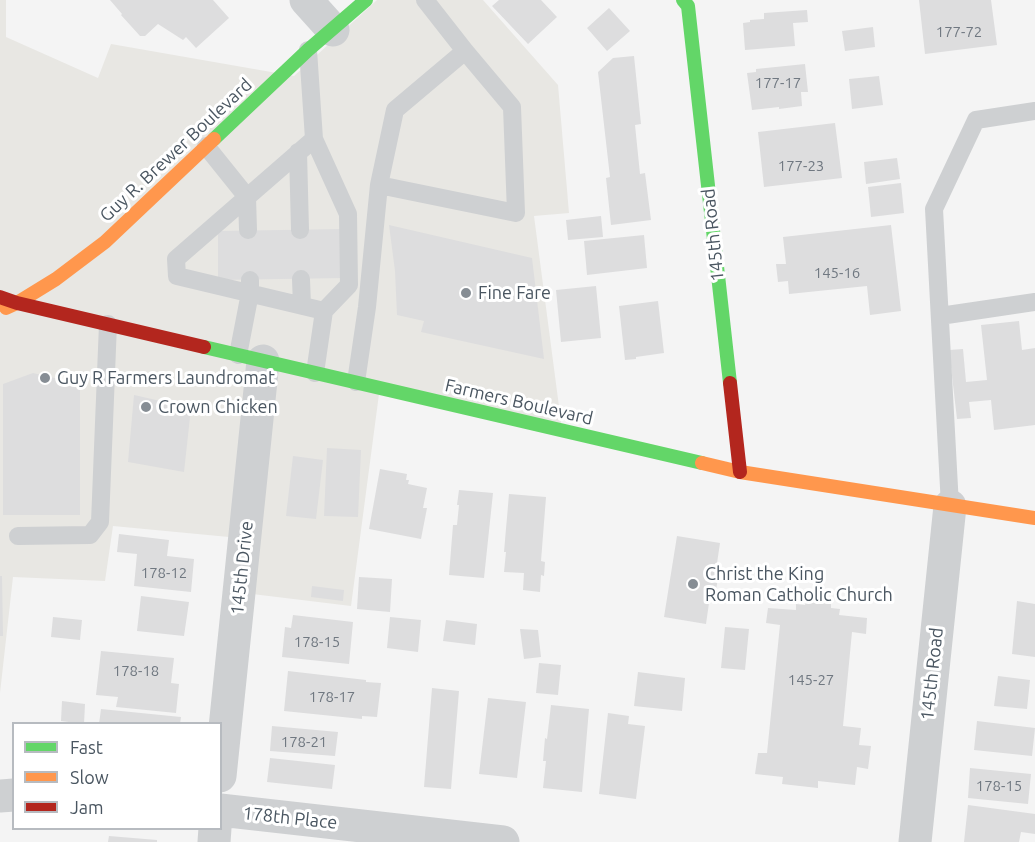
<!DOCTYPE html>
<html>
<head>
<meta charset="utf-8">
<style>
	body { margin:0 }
	#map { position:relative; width:1035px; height:842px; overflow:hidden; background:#f4f4f4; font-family:Ubuntu,sans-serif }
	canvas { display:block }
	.legend { position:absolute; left:12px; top:722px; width:210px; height:108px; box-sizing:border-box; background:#fff; border:2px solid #b7bbc0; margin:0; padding:8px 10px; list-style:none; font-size:18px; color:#4a5661 }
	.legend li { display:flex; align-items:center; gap:12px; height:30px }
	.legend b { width:30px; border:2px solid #b7bbc0 }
</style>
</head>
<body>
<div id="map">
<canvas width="1035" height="842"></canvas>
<ul class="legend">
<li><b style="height:8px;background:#63d668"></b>Fast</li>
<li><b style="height:8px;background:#ff974d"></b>Slow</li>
<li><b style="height:8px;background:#b3261e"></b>Jam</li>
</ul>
</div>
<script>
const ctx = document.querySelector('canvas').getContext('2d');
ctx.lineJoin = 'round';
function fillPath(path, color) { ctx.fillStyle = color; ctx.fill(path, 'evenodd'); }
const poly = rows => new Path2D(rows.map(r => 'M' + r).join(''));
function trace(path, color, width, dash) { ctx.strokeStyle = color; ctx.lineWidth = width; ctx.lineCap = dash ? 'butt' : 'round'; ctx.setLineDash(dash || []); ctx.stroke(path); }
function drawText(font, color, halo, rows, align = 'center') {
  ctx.font = font + ' Ubuntu,sans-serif'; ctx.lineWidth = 6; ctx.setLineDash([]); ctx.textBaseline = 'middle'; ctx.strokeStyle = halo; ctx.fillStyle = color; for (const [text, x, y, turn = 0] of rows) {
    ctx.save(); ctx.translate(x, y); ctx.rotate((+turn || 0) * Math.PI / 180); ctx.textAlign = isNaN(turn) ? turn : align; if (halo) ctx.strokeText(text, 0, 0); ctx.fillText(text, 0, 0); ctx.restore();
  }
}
fillPath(poly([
	[0,0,6,0,6,37,98,78,111,44,294,76,377,0,483,0,558,85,569,213,534,216,563,437,379,394,351,606,244,593,250,539,113,526,105,581,13,577,0,693]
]), '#e8e7e3');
fillPath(poly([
	[110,0,213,0,229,18,196,48,186,37,183,40,158,24,145,36,140,36,121,15,122,14],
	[499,0,541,0,557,17,528,44,492,6],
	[919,0,991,0,997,45,925,54],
	[609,8,630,31,607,51,587,28],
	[807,10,808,22,793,23,795,46,745,50,743,23,750,22,750,20,764,19,764,13],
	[873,27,875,47,845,51,842,31],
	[634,56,641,124,635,125,640,174,645,173,651,220,611,225,606,178,610,177,598,72,613,58],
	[805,64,808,92,801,92,802,106,779,109,779,107,752,110,747,73,756,72,756,69],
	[879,76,883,105,852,109,849,79],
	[835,123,842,178,764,187,758,132],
	[897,158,900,179,866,184,864,162],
	[901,183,904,213,871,217,868,187],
	[601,216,603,237,568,240,566,220],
	[389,225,532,258,544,359,421,332,424,321,397,315,395,271],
	[891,225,901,311,870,315,867,286,789,294,788,281,778,282,776,264,786,264,783,237],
	[345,229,345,278,218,280,218,231],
	[644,235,647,268,587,275,584,241],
	[596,286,601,338,561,342,556,290],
	[658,301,664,353,636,357,636,359,625,360,619,306],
	[1019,321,1022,350,1035,348,1035,425,994,430,991,400,969,402,971,418,957,419,949,350,963,349,966,382,987,380,981,325],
	[33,373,80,384,80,515,3,515,3,384],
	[134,395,191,408,184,472,128,462],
	[327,448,361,450,358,517,324,516],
	[293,456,323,460,316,519,286,516],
	[380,469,407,474,406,480,409,480,408,484,427,488,423,508,427,508,421,539,369,529],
	[459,490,493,493,484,578,449,575,453,525,457,525,459,505,457,505],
	[509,494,546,497,541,561,545,562,544,576,541,575,540,592,523,590,524,573,504,572,506,552,504,552],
	[119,534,169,540,167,556,194,559,191,592,134,586,137,554,117,552],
	[677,536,720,543,716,570,719,571,715,597,710,596,706,624,664,617],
	[0,576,2,576,3,636,0,636],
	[359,577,392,579,390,612,357,609],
	[312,586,344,590,343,601,311,597],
	[141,596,189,602,184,636,137,631],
	[1017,601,1035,604,1035,657,1012,654],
	[806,602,831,604,831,608,840,609,839,615,867,618,866,634,852,632,843,726,861,728,859,745,871,746,868,769,857,767,855,785,818,781,818,788,782,784,783,777,755,774,758,753,767,753,780,625,766,623,768,608,796,610,796,604,805,605],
	[293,615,353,622,349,664,282,657,285,627,291,628],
	[53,617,82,620,80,640,51,637],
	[390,617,421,620,418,652,387,648],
	[446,620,477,624,475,645,443,641],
	[725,627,749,629,745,670,721,668],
	[520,629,538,630,541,657,524,659],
	[101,651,174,658,171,683,179,684,176,713,116,707,118,697,96,695],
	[539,663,561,665,558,695,536,693],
	[288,671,366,680,366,682,381,683,377,717,362,716,362,719,284,711],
	[638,672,685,678,682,711,634,706],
	[998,676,1030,680,1027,709,994,706],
	[432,688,459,691,451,789,424,787],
	[488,698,526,702,517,778,479,774],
	[62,701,85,704,84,724,61,721],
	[551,705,589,709,582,792,543,788,546,761,543,761,545,738,547,739],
	[101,709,181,717,180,724,99,724],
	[608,713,629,716,628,724,645,726,636,799,599,794],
	[977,721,1035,728,1032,756,974,750],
	[272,726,338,732,335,756,270,751],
	[270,758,335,765,332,789,267,782],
	[970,768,1031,774,1028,804,968,798],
	[968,805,1035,814,1035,834,1021,832,1019,842,964,842],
	[109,836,157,840,157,842,108,842]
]), '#ddddde');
trace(poly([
	[425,0,465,51],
	[308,50,314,139,348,214,349,285,324,311,315,373],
	[314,139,176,259,177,276,324,311],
	[206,146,247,197,248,230],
	[298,152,300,230],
	[301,279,302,306],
	[940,316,1035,302],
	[238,355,250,293,250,280],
	[356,382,367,307,379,185,395,110,465,51,512,107,516,213,379,185],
	[950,506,934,209,976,120,1035,111],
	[18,536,90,535,100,522,108,324]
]), '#ced0d2', 18);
trace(poly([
	[306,0,333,30],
	[220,776,263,361],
	[0,796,14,795],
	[220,810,503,842],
	[214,842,215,828],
	[915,842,950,506]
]), '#ced0d2', 33);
trace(poly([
	[683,0,688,6,730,383],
	[214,139,308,50,366,0],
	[204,347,702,463]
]), '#63d668', 14);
trace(poly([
	[6,308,17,303,56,279,105,242,214,139],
	[702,463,740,472,1035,518]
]), '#ff974d', 14);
trace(poly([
	[0,297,17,303,204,347],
	[730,383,740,472]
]), '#b3261e', 14);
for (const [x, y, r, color] of [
	[466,293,6,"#868d94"],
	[45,378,6,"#868d94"],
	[146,407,6,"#868d94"],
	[693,584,6,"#868d94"]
]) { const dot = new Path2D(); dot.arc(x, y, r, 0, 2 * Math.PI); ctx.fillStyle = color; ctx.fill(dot); trace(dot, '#fff', 2); }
drawText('15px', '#707881', null, [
	["177-72",959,32],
	["177-17",778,83],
	["177-23",801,166],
	["145-16",837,273],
	["178-12",164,573],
	["178-15",317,642],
	["178-18",136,671],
	["145-27",811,680],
	["178-17",332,697],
	["178-21",304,742],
	["178-15",999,786]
]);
drawText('18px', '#4a5661', '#fff', [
	["Guy R. Brewer Boulevard",176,150,-43],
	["145th Road",713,235,-96],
	["Farmers Boulevard",519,402,13],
	["145th Drive",242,568,-84],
	["145th Road",932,674,-84],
	["178th Place",290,818,6]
]);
drawText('18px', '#4a5661', '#fff', [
	["Fine Fare",478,293],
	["Guy R Farmers Laundromat",57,378],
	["Crown Chicken",158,407],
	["Christ the King",705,574],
	["Roman Catholic Church",705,595]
], 'left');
</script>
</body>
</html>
